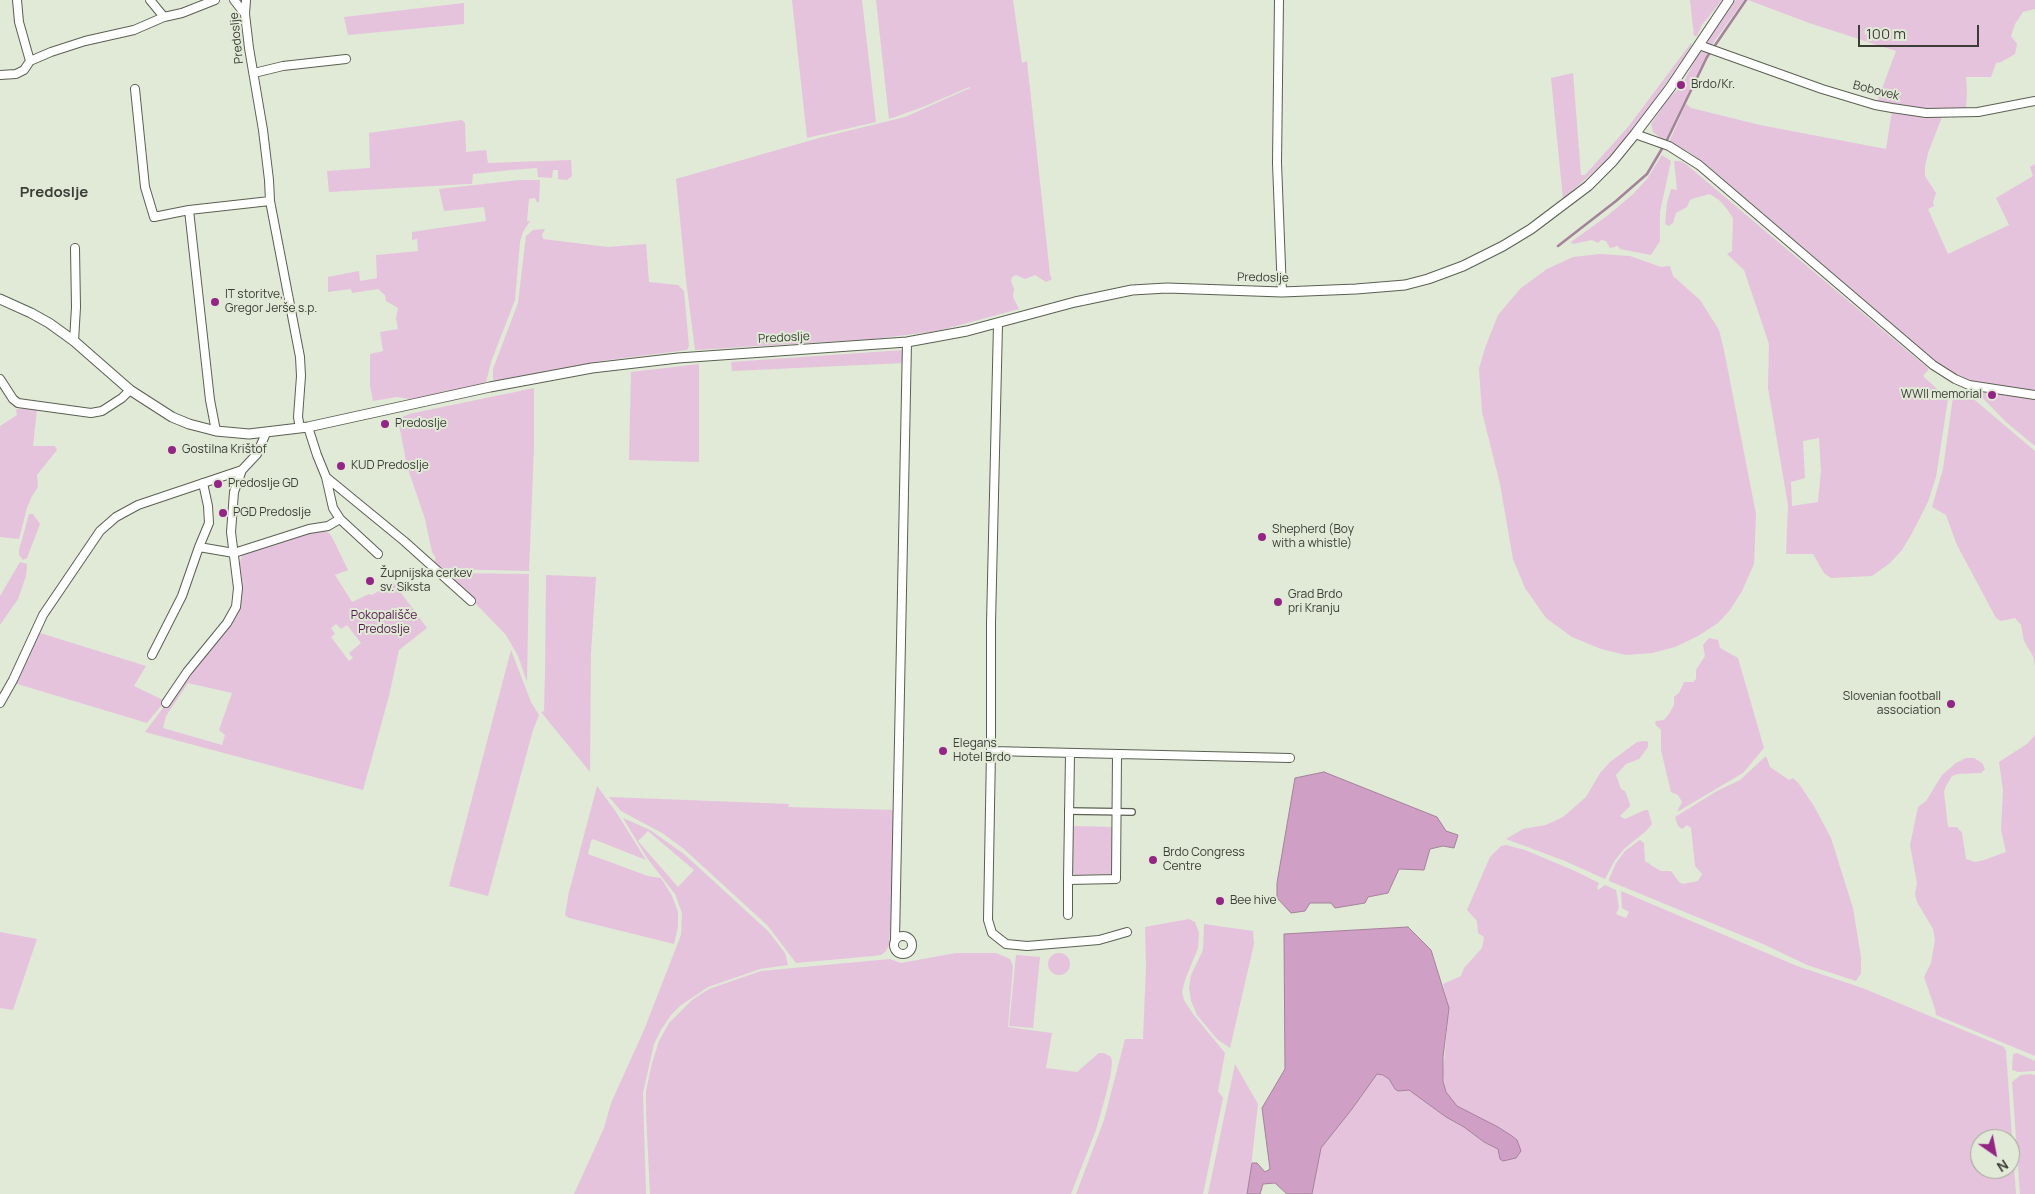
<!DOCTYPE html>
<html>
<head>
<meta charset="utf-8">
<style>
	body { margin:0 }
	#map { position:relative; width:2035px; height:1194px; overflow:hidden; background:#e1e9d7; font-family:Manrope,sans-serif }
	canvas { display:block }
	.north { position:absolute; left:1970px; top:1129px; width:50px; height:50px; box-sizing:border-box; background:#e1e9d7; border:1px solid #9fa597; border-radius:50%; rotate:147deg; font-size:14px; font-weight:700; line-height:20px; text-align:center; color:#3b3e37 }
	.north::after { content:''; display:block; margin:auto; width:18px; height:22px; background:#932585; clip-path:polygon(50% 0,100% 100%,50% 72%,0 100%) }
	.scale { position:absolute; left:1858px; top:25px; width:121px; height:22px; box-sizing:border-box; border:2px solid #3b3e37; border-top:0; padding-left:6px; font-size:15px; line-height:18px; white-space:nowrap; color:#3b3e37; -webkit-text-stroke:4px #e1e9d7; paint-order:stroke }
</style>
</head>
<body>
<div id="map">
<canvas width="2035" height="1194"></canvas>
<div class="north">N</div>
<div class="scale">100 m</div>
</div>
<script>
const ctx = document.querySelector('canvas').getContext('2d');
ctx.lineJoin = 'round';
function fillPath(path, color) { ctx.fillStyle = color; ctx.fill(path, 'evenodd'); }
const poly = rows => new Path2D(rows.map(r => 'M' + r).join(''));
function trace(path, color, width, dash) { ctx.strokeStyle = color; ctx.lineWidth = width; ctx.lineCap = dash ? 'butt' : 'round'; ctx.setLineDash(dash || []); ctx.stroke(path); }
function drawText(font, color, halo, rows, align = 'center') {
  ctx.font = font + ' Manrope,sans-serif'; ctx.lineWidth = 4; ctx.setLineDash([]); ctx.textBaseline = 'middle'; ctx.strokeStyle = halo; ctx.fillStyle = color; for (const [text, x, y, turn = 0] of rows) {
    ctx.save(); ctx.translate(x, y); ctx.rotate((+turn || 0) * Math.PI / 180); ctx.textAlign = isNaN(turn) ? turn : align; if (halo) ctx.strokeText(text, 0, 0); ctx.fillText(text, 0, 0); ctx.restore();
  }
}
fillPath(poly([
	[792,0,862,0,876,122,807,138],
	[876,0,1013,0,1022,63,1027,61,1050,275,1052,279,1046,282,1035,275,1025,279,1016,275,1012,277,1011,281,1014,289,1013,297,1019,309,938,331,874,339,695,350,686,280,676,179,819,138,905,117,970,88,969,87,923,107,889,119],
	[1690,0,1722,0,1702,25,1697,36,1694,36],
	[1736,0,1744,0,1711,46,1708,44,1708,40],
	[1748,0,2035,0,2035,9,2023,12,2015,24,2011,36,2017,44,2015,54,2001,62,1996,63,1991,77,1966,77,1967,92,1966,108,1925,110,1877,102,1896,51,1809,23],
	[464,3,464,24,348,35,344,17],
	[1691,43,1692,44,1690,48,1649,108,1625,138,1608,159,1563,199,1551,78,1573,73,1581,175,1585,175,1628,127],
	[1704,51,1708,52,1691,87,1665,141,1662,139,1653,132,1651,124,1668,99,1682,85,1695,60,1699,53],
	[1686,104,1691,108,1760,125,1886,149,1892,111,1940,115,1942,117,1928,153,1925,167,1925,176,1936,193,1933,202,1934,206,1928,209,1948,254,2009,225,1996,198,2033,176,2030,167,2035,164,2035,391,1967,381,1949,371,1928,355,1708,166,1689,152,1669,142],
	[462,120,465,123,466,152,486,150,488,163,571,160,572,176,567,180,558,179,558,170,553,170,552,178,538,177,537,168,511,170,473,174,472,184,468,184,329,192,327,171,370,168,369,133],
	[1662,155,1671,161,1660,212,1660,241,1651,255,1620,249,1618,246,1610,248,1606,241,1601,240,1598,243,1592,240,1573,244,1571,242,1607,216,1633,194,1647,179],
	[1674,161,1681,161,1687,165,1929,369,1923,376,1948,399,1936,477,1928,502,1912,533,1902,550,1890,563,1872,576,1831,578,1824,573,1813,554,1786,554,1788,505,1768,388,1769,344,1744,270,1727,254,1732,251,1733,218,1727,209,1719,200,1710,194,1695,198,1690,200,1687,207,1676,213,1673,223,1669,226,1665,224,1667,203,1671,189,1677,190],
	[1819,438,1821,471,1818,502,1792,506,1791,482,1805,478,1803,441],
	[520,180,540,180,539,202,537,202,535,198,529,199,527,221,530,221,523,232,520,242,515,300,491,362,486,382,475,386,410,399,397,397,373,401,370,386,370,354,383,351,380,332,398,329,396,318,398,308,386,301,385,295,378,289,352,293,351,289,328,292,328,277,359,271,360,281,377,278,376,255,418,251,417,239,412,240,412,232,486,221,484,207,444,211,439,189],
	[545,229,542,235,543,239,608,247,646,244,649,282,678,285,684,291,689,346,687,350,601,361,495,381,493,379,493,369,518,303,526,236,533,230],
	[1600,254,1630,256,1661,267,1670,266,1673,276,1700,300,1719,330,1724,350,1756,514,1754,564,1742,591,1730,610,1718,623,1698,636,1675,647,1652,653,1626,655,1601,649,1572,637,1546,618,1525,588,1513,559,1500,484,1482,412,1479,369,1485,348,1498,315,1521,288,1547,269,1573,257],
	[903,350,904,363,732,371,731,362],
	[699,364,699,462,629,460,631,372],
	[534,388,534,447,529,571,442,569,434,561,436,558,432,552,425,519,407,466,398,419,409,414],
	[1975,390,2035,397,2035,446,2006,422],
	[1960,391,1970,396,2035,451,2035,665,2033,656,2024,641,2021,625,2015,618,2001,621,1996,618,1957,545,1946,515,1932,507,1943,469,1953,397],
	[23,407,37,409,33,446,55,446,57,450,37,475,38,487,32,496,27,508,19,539,0,537,0,426,17,415,16,410],
	[29,514,33,514,40,524,27,558,23,560,19,555,19,550],
	[324,530,330,534,334,541,348,570,335,575,352,602,369,594,372,595,393,582,427,628,399,650,389,696,363,790,145,732,183,681,227,628,240,587,239,566,242,555,315,531],
	[336,624,341,629,347,625,361,643,349,653,353,658,349,661,331,637,335,634,331,628],
	[188,683,232,693,219,730,225,735,222,745,163,728,166,716],
	[20,562,27,564,26,576,18,599,0,625,0,596],
	[451,573,529,574,527,682,518,656,506,635,448,575],
	[546,575,596,577,591,653,590,772,541,712,544,711,545,674],
	[37,632,146,666,134,686,165,701,147,723,14,683],
	[1709,638,1718,640,1720,648,1738,658,1764,748,1743,773,1677,812,1682,802,1678,795,1671,792,1661,750,1661,730,1655,724,1656,721,1664,720,1669,714,1674,705,1674,697,1679,693,1684,682,1693,682,1696,679,1696,670,1705,656,1703,645],
	[511,650,531,702,539,715,533,730,488,896,449,886],
	[2035,735,2035,1056,1936,1015,1935,1009,1924,977,1931,963,1935,940,1933,929,1917,902,1915,894,1917,883,1910,845,1918,807,1926,801,1942,775,1956,763,1966,758,1974,758,1982,763,1985,769,1981,773,1958,774,1952,776,1946,786,1944,792,1948,827,1957,827,1962,833,1966,859,1975,862,1984,860,2006,852,2001,830,2003,790,1999,762,2027,744],
	[1646,741,1648,742,1648,747,1639,759,1626,764,1616,775,1621,789,1625,791,1630,804,1630,806,1620,816,1625,819,1645,810,1648,810,1652,824,1646,831,1624,849,1615,860,1605,879,1565,861,1506,839,1523,829,1546,825,1563,817,1586,797,1600,773,1610,762,1637,742],
	[1766,756,1770,767,1789,780,1793,778,1799,784,1814,806,1831,838,1853,908,1861,957,1861,973,1856,981,1807,965,1763,944,1609,881,1609,879,1616,863,1625,851,1640,840,1644,843,1645,861,1654,867,1661,871,1671,871,1679,882,1683,884,1698,881,1702,874,1695,866,1691,828,1687,825,1682,829,1678,826,1675,817,1717,791,1740,780],
	[597,786,616,812,646,860,593,839,591,841,588,854,648,876,661,878,672,896,678,912,678,927,674,944,569,918,565,915,569,892],
	[609,797,789,804,788,807,894,810,892,906,889,945,886,951,881,955,873,956,796,963,768,926,684,849,662,833,621,811],
	[623,818,650,830,684,854,768,931,785,953,788,965,760,969,708,987,680,1006,671,1015,661,1030,654,1044,643,1093,646,1194,574,1194,604,1128,611,1103,644,1030,681,935,682,913,675,894,647,858],
	[648,831,694,870,678,887,638,841],
	[1075,826,1113,827,1113,872,1111,874,1075,875,1073,873,1073,828],
	[1506,845,1525,850,1575,871,1599,883,1597,888,1598,890,1605,885,1616,890,1619,907,1616,914,1626,918,1629,912,1622,908,1621,891,1797,966,1865,989,2004,1047,2006,1051,2016,1194,1312,1194,1321,1148,1352,1109,1377,1074,1383,1075,1389,1079,1395,1089,1398,1091,1409,1090,1446,1117,1464,1127,1484,1142,1498,1149,1499,1152,1517,1140,1498,1127,1457,1106,1446,1092,1443,1074,1449,1008,1443,984,1461,976,1464,968,1482,948,1484,937,1478,933,1477,921,1467,910,1490,857,1501,846],
	[1980,1139,2010,1139,2010,1169,1980,1169],
	[1189,919,1195,922,1199,933,1198,948,1185,980,1182,992,1184,1000,1193,1014,1225,1053,1218,1091,1223,1098,1203,1194,1076,1194,1104,1120,1125,1039,1143,1039,1146,967,1145,927],
	[1204,924,1253,931,1254,944,1230,1048,1217,1039,1197,1015,1191,1001,1189,987,1191,975,1203,950],
	[0,932,37,939,13,1010,0,1008],
	'1048 964a11 11 0 1 1 22 0a11 11 0 1 1-22 0Z',
	[956,953,996,953,1010,959,1013,966,1008,1027,1052,1033,1046,1068,1077,1072,1099,1053,1104,1053,1111,1057,1112,1061,1111,1073,1105,1098,1096,1130,1071,1194,650,1194,646,1113,646,1091,652,1063,659,1041,669,1023,692,1000,709,989,761,971,890,959,901,963],
	[1016,955,1040,957,1033,1028,1009,1026],
	[2017,1053,2035,1061,2035,1071,2018,1072,2012,1070,2013,1054],
	[1235,1064,1258,1104,1250,1177,1247,1194,1208,1194],
	[2030,1074,2035,1075,2035,1194,2020,1194,2012,1082,2021,1075]
]), '#e5c3dd');
const water = poly([
	[1324,772,1437,817,1446,831,1458,835,1454,848,1443,846,1430,849,1424,870,1399,869,1388,893,1368,897,1365,903,1335,908,1331,903,1310,903,1305,911,1291,913,1277,898,1277,883,1295,778,1324,772],
	[1408,927,1431,950,1449,1008,1443,1057,1443,1081,1446,1092,1457,1106,1498,1127,1512,1136,1517,1140,1521,1151,1516,1158,1503,1161,1500,1159,1498,1149,1484,1142,1464,1127,1446,1117,1409,1090,1398,1091,1395,1089,1389,1079,1383,1075,1377,1074,1352,1109,1321,1148,1312,1194,1287,1194,1275,1183,1263,1184,1260,1194,1247,1194,1252,1163,1257,1163,1265,1172,1270,1169,1262,1108,1285,1069,1284,934,1408,927]
]);
fillPath(water, '#d09fc5');
trace(water, '#a3829a', 1);
trace(poly([
	[1666,142,1707,57,1746,0],
	[1558,246,1616,201,1647,174,1663,147]
]), '#a3829a', 2.5);
const pedestrian = poly([
	[1068,811,1132,812]
]);
const minor = poly([
	[17,0,19,22,30,61],
	[150,0,164,17],
	[234,0,245,14],
	[246,0,245,14,249,48,263,130,269,180,270,201,300,357,301,376,298,417,300,428],
	[1279,0,1277,163,1282,292],
	[1699,45,1822,89,1875,105,1892,108,1926,113,1978,112,2035,101],
	[254,73,283,66,346,59],
	[0,75,16,74,24,70,30,61,51,52,85,41,134,30,164,17,182,13,215,0],
	[135,89,145,187,154,217,189,210,270,201],
	[1635,134,1669,146,1699,165,1933,365,1955,379,1969,385,2035,395],
	[189,210,210,400,216,431],
	[998,324,991,623,991,751,988,920,992,933,1006,944,1027,946,1099,940,1127,932],
	[74,341,76,307,75,248],
	[0,379,13,399,18,403,91,413,102,411,122,398,130,390],
	[308,427,317,455,326,477,404,541,471,601],
	[340,519,378,554],
	[199,547,209,523,208,506,203,483],
	[152,655,182,596,199,547,234,553,309,529,328,526,340,519,333,508,326,477],
	[0,703,13,680,43,615,100,531,116,517,138,505,242,470,257,454,266,433],
	[166,703,187,672,227,623,236,607,238,588,231,532,234,492,242,470],
	[991,751,1290,758],
	[1070,754,1068,880,1116,879,1117,755],
	[1068,880,1068,915],
	'894 945a9 9 0 1 1 18 0a9 9 0 1 1-18 0Z',
	[895,940,907,342]
]);
const tertiary = poly([
	[0,299,31,313,49,323,74,341,130,390,172,417,189,424,216,431,249,434,308,427,490,387,592,368,678,358,907,342,967,331,1075,302,1132,290,1167,288,1282,292,1356,289,1405,285,1428,279,1463,266,1503,246,1531,229,1588,186,1613,161,1635,134,1670,88,1729,0]
]);
trace(pedestrian, '#5a6051', 8);
trace(minor, '#5a6051', 10);
trace(tertiary, '#5a6051', 11);
trace(pedestrian, '#fff', 5.5);
trace(minor, '#fff', 8);
trace(tertiary, '#fff', 9);
for (const [x, y, r, color] of [
	[1681,85,5,"#932585"],
	[215,302,5,"#932585"],
	[1992,395,5,"#932585"],
	[385,424,5,"#932585"],
	[172,450,5,"#932585"],
	[341,466,5,"#932585"],
	[218,484,5,"#932585"],
	[223,513,5,"#932585"],
	[1262,537,5,"#932585"],
	[370,581,5,"#932585"],
	[1278,602,5,"#932585"],
	[1951,704,5,"#932585"],
	[943,751,5,"#932585"],
	[1153,860,5,"#932585"],
	[1220,901,5,"#932585"]
]) { const dot = new Path2D(); dot.arc(x, y, r, 0, 2 * Math.PI); ctx.fillStyle = color; ctx.fill(dot); trace(dot, '#e1e9d7', 2); }
drawText('12px', '#3b3e37', '#e1e9d7', [
	["Predoslje",237,38,-96],
	["Bobovek",1876,91,14],
	["Predoslje",1263,278,1],
	["Predoslje",784,338,-3]
]);
drawText('12px', '#3b3e37', '#e1e9d7', [
	["Brdo/Kr.",1691,85],
	["IT storitve,",225,295],
	["Gregor Jerše s.p.",225,309],
	["WWII memorial",1982,395,"right"],
	["Predoslje",395,424],
	["Gostilna Krištof",182,450],
	["KUD Predoslje",351,466],
	["Predoslje GD",228,484],
	["PGD Predoslje",233,513],
	["Shepherd (Boy",1272,530],
	["with a whistle)",1272,544],
	["Župnijska cerkev",380,574],
	["sv. Siksta",380,588],
	["Grad Brdo",1288,595],
	["pri Kranju",1288,609],
	["Slovenian football",1941,697,"right"],
	["association",1941,711,"right"],
	["Elegans",953,744],
	["Hotel Brdo",953,758],
	["Brdo Congress",1163,853],
	["Centre",1163,867],
	["Bee hive",1230,901]
], 'left');
drawText('12px', '#52194a', '#e1e9d7', [
	["Pokopališče",384,616],
	["Predoslje",384,630]
]);
drawText('bold 15px', '#3b3e37', '#e1e9d7', [
	["Predoslje",54,193]
]);
</script>
</body>
</html>
